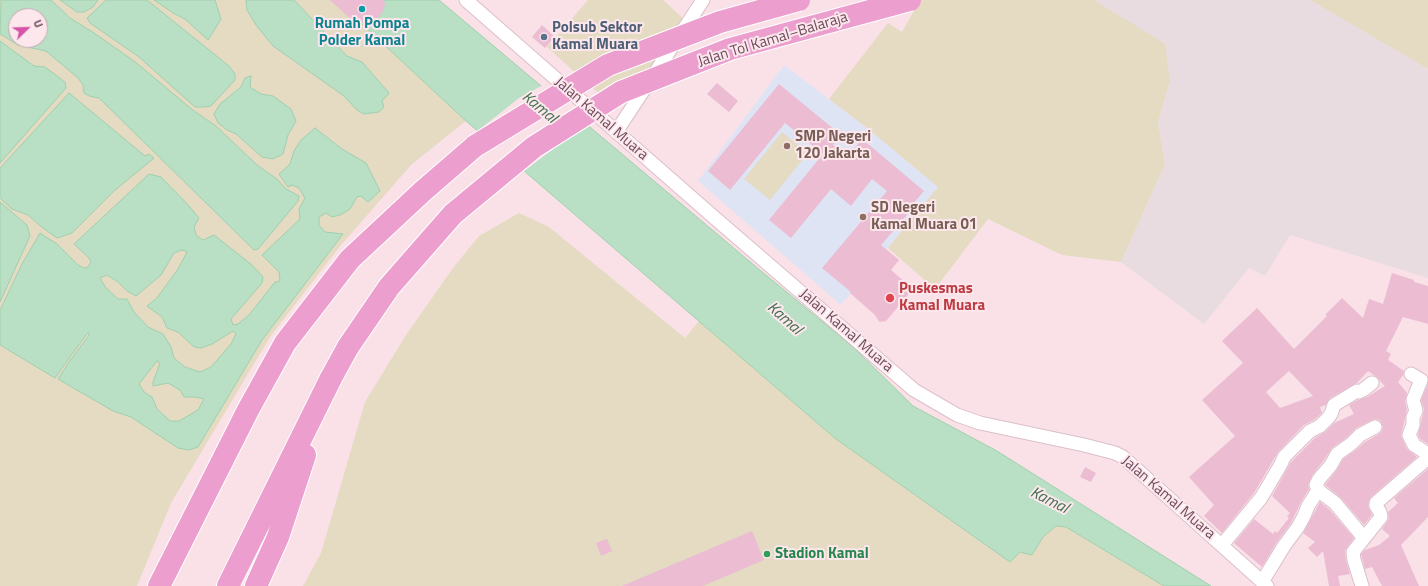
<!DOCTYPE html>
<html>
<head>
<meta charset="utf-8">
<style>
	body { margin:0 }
	#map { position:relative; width:1428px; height:586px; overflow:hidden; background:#f9e1e7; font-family:"Titillium Web",sans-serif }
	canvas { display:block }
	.north { position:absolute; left:8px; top:8px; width:40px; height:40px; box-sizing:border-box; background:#fce7ec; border:1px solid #c3a9b2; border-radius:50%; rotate:67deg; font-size:11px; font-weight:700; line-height:16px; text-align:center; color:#6d4b5c }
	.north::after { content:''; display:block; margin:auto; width:14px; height:18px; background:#d554a7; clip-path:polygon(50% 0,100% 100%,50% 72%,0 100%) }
</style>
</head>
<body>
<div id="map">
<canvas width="1428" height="586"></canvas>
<div class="north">U</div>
</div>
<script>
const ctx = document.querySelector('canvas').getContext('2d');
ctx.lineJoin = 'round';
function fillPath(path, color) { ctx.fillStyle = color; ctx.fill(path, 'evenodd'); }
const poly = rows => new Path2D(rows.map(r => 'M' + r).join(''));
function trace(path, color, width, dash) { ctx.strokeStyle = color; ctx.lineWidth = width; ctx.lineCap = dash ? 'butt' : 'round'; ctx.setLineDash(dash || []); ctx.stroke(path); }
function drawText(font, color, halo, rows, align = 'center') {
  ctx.font = font + ' "Titillium Web",sans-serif'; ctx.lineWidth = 4; ctx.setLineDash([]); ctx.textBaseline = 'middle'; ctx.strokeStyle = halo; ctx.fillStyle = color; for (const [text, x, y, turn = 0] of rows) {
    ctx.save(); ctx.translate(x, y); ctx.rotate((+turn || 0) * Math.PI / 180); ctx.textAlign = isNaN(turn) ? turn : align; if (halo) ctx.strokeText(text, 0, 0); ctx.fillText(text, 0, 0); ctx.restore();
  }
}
fillPath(poly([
	[1094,0,1310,0,1428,69,1428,278,1290,235,1265,276,1249,268,1204,324,1121,262,1165,164,1158,123,1170,81,1123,19]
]), '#e8dce1');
fillPath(poly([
	[784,65,867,128,938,187,841,305,698,181]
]), '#dfe4f5');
fillPath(poly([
	[0,0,336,0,466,121,412,164,341,245,270,337,171,503,137,586,0,586],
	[16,16,40,16,40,40,16,40],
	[588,0,663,0,686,21,617,110,547,47],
	[920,0,1094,0,1165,44,1170,81,1158,123,1165,164,1121,262,1062,255,988,219,935,289,888,248,938,187,867,128,829,99,888,23,902,32],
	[1310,0,1428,0,1428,69],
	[782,132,808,153,770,200,744,179],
	[519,213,549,227,685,338,699,321,836,439,1010,562,1020,552,1032,555,1043,537,1056,526,1066,527,1164,586,303,586,321,553,365,402,406,335,453,268,479,236]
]), '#e4dbc2');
const water = poly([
	[1,0,51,0,70,18,94,33,134,61,194,111,216,126,257,165,277,179,286,189,299,196,298,201,258,249,254,250,99,98,89,96,84,93,83,85,78,78,46,51,18,45,0,34,1,0],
	[16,16,40,16,40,40,16,40,16,16],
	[60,0,98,0,93,7,84,12,77,12,60,0],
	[106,0,147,0,229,66,235,74,235,80,211,106,205,107,195,107,139,57,90,23,87,18,106,0],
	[154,0,215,0,221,19,208,40,185,19,173,13,154,0],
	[246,0,294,0,347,56,362,62,389,93,382,101,384,107,379,112,364,114,357,110,344,96,273,46,256,25,247,10,246,0],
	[336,0,439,0,755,266,853,347,913,406,997,451,1211,586,1164,586,1066,527,1056,526,1043,537,1032,555,1020,552,1010,562,836,439,466,121,336,0],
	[0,41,34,66,45,67,65,82,66,88,0,163,0,41],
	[251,76,250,87,261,94,273,96,291,109,296,121,288,135,283,154,273,159,262,157,236,134,227,130,218,123,214,114,220,104,241,87,245,78,251,76],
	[69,93,145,156,149,154,154,158,114,191,72,233,57,238,43,228,28,215,12,209,0,198,0,168,69,93],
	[315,128,342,149,366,163,380,191,368,202,361,196,357,197,350,209,340,215,332,217,326,213,319,217,319,225,325,232,343,234,262,340,198,447,189,450,178,448,131,417,113,411,58,379,69,362,89,335,89,332,86,335,55,378,0,345,0,310,22,264,40,233,57,244,78,265,84,268,88,267,91,262,89,258,74,244,149,174,161,177,189,206,199,218,194,227,196,235,203,240,214,235,252,265,263,277,262,283,231,319,233,325,238,324,249,315,275,282,280,281,279,272,262,255,300,219,299,209,305,198,299,188,292,185,288,187,279,174,290,164,294,151,301,140,315,128],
	[182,250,187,252,178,269,157,298,147,306,162,317,167,328,178,332,194,347,201,348,212,344,233,331,236,334,231,344,211,367,200,372,185,367,174,358,171,347,163,334,148,327,134,312,127,299,118,299,106,288,100,278,107,275,118,282,127,291,136,296,161,275,174,253,182,250],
	[157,361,160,363,153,382,153,386,168,383,180,390,184,397,196,397,204,399,198,410,179,421,170,421,157,409,152,397,145,393,139,384,157,361],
	[0,202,27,225,30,236,0,302,0,202]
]);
fillPath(water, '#b9dfc4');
trace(water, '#a0d0ae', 1);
fillPath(poly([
	[543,85,591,125,561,143,523,172,476,132,519,98]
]), '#f9e1e7');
fillPath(poly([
	[330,0,384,0,385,5,382,13,376,20,368,23,360,23,352,20],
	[542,25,555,37,545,48,532,37],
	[717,83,738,101,729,112,707,94],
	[779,84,841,135,833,145,848,157,862,139,924,191,905,213,907,215,881,245,899,260,891,270,913,289,886,321,880,322,878,320,875,315,850,293,851,292,822,268,887,191,872,179,851,206,831,189,791,238,769,220,823,154,785,123,730,190,708,171],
	[1392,273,1414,280,1414,282,1428,286,1428,324,1403,317,1386,351,1391,354,1388,360,1404,371,1403,375,1398,382,1407,393,1405,402,1407,410,1401,436,1407,449,1417,457,1371,497,1369,500,1368,506,1372,515,1364,525,1341,498,1325,485,1337,470,1343,459,1356,450,1365,442,1379,434,1382,431,1383,427,1380,420,1375,419,1356,428,1346,438,1332,448,1324,460,1313,474,1308,485,1309,489,1301,502,1291,523,1277,542,1262,567,1234,543,1254,519,1273,534,1275,531,1277,533,1289,518,1287,516,1290,513,1272,496,1291,462,1315,438,1325,432,1334,423,1354,414,1349,405,1358,400,1367,397,1385,386,1380,381,1378,378,1368,371,1357,383,1330,398,1326,405,1320,407,1322,413,1315,419,1304,425,1278,452,1254,493,1222,533,1204,516,1214,505,1189,477,1235,436,1202,400,1243,363,1222,341,1257,308,1294,349,1327,316,1325,315,1342,298,1363,318,1369,299,1383,304],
	[1289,371,1313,396,1280,408,1266,392],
	[1428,384,1428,444,1420,439,1418,435,1423,414,1424,409,1421,400],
	[1085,467,1096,473,1091,482,1080,477],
	[1428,469,1428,517,1401,545,1419,586,1382,586,1372,567,1365,569,1361,554,1365,550,1379,545,1390,536,1382,529,1389,519,1388,512,1398,503,1394,498],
	[1320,502,1329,509,1354,538,1345,550,1346,561,1350,574,1338,576,1340,586,1329,586,1323,551,1317,557,1308,548,1315,542,1303,533],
	[752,531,764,560,703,586,622,586],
	[607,539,612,551,601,556,596,543]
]), '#ebbcd2');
const street = poly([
	[466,0,716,219,914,390,957,415,980,423,1084,445,1115,453,1123,457,1267,586],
	[616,132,703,0],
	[1411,374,1421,380,1413,400,1416,411,1413,417,1413,425,1409,435,1414,445,1428,454],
	[1319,491,1316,485,1319,479,1331,465,1337,454,1351,444,1360,435,1375,427],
	[1222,545,1261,498,1281,464,1284,457,1310,431,1320,426,1328,418,1331,414,1334,405,1357,391,1359,392,1363,390,1372,383],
	[1262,582,1284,546,1298,527,1304,516,1308,506,1317,492,1319,491,1335,503,1364,538],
	[1362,586,1354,560,1353,552,1381,517,1380,512,1376,506,1376,503,1428,458]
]);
const highway = poly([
	[159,586,248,410,285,343,350,259,423,191,475,146],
	[228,586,331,378],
	[256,586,278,537,305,455]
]);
trace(street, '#dcbfca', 15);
trace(highway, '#fff', 24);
trace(street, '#fff', 13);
trace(highway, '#ec9fce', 22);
const highwayBridge = poly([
	[475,146,608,65,720,22,799,0],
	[331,378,348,347,389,287,453,214,534,147,621,92,730,49,910,0]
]);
trace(highwayBridge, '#fff', 24, []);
trace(highwayBridge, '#ec9fce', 22);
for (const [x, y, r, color] of [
	[362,9,4,"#0f9aa8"],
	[544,37,4,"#5c6f8a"],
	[787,146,4,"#8d6e63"],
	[863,217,4,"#8d6e63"],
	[890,298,5,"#e0444e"],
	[767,554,4,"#2e9e5b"]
]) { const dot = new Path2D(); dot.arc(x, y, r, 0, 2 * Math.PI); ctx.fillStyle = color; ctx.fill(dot); trace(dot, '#fce7ec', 1.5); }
drawText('bold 15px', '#0d838f', '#fce7ec', [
	["Rumah Pompa",362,24],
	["Polder Kamal",362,41]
]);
drawText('bold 15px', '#4e5e75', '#fce7ec', [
	["Polsub Sektor",552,28],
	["Kamal Muara",552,45]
], 'left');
drawText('15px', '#6d4b5c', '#fce7ec', [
	["Jalan Tol Kamal–Balaraja",773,40,-17],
	["Jalan Kamal Muara",601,119,41],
	["Jalan Kamal Muara",846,331,41],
	["Jalan Kamal Muara",1168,498,41]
]);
drawText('bold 15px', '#785e54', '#fce7ec', [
	["SMP Negeri",795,137],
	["120 Jakarta",795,154],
	["SD Negeri",871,208],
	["Kamal Muara 01",871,225]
], 'left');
drawText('bold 15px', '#be3a42', '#fce7ec', [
	["Puskesmas",899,289],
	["Kamal Muara",899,306]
], 'left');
drawText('bold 15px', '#27864d', '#fce7ec', [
	["Stadion Kamal",775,554]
], 'left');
drawText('italic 16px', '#427150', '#fce7ec', [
	["Kamal",539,108,40],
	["Kamal",784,319,42],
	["Kamal",1049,501,27]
]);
</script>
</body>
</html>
